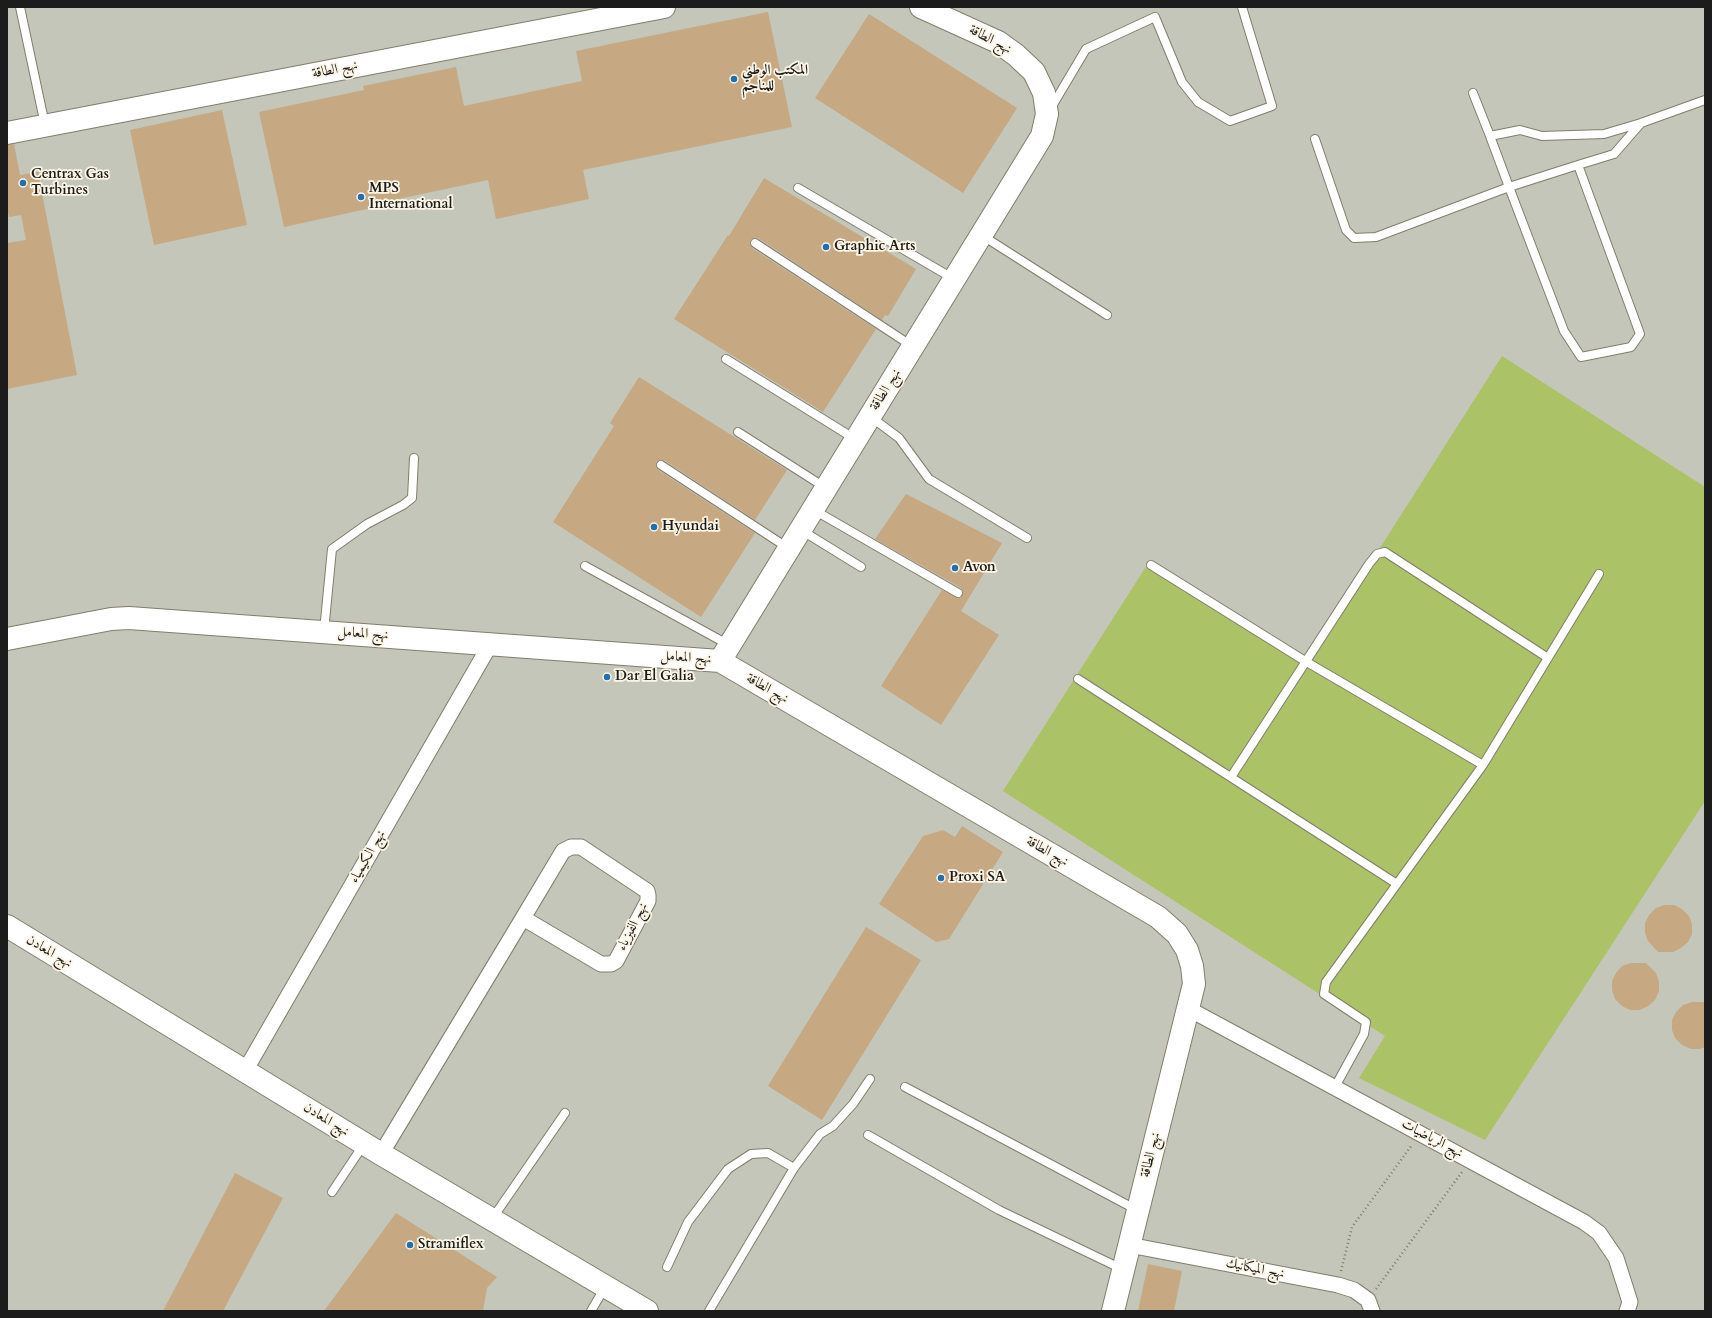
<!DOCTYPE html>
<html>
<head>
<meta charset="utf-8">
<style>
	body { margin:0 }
	#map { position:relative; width:1712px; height:1318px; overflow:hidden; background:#e9deba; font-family:Cardo,serif }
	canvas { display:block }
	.frame { position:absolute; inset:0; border:8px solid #1c1c1c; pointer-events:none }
</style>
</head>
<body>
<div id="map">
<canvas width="1712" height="1318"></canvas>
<div class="frame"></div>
</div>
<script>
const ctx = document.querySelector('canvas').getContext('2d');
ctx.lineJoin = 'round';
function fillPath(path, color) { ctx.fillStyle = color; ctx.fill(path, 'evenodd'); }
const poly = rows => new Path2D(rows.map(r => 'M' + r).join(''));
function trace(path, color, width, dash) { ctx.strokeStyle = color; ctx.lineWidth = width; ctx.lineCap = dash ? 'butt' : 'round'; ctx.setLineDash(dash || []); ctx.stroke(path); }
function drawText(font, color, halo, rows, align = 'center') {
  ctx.font = font + ' Cardo,Amiri,serif'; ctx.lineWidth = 3.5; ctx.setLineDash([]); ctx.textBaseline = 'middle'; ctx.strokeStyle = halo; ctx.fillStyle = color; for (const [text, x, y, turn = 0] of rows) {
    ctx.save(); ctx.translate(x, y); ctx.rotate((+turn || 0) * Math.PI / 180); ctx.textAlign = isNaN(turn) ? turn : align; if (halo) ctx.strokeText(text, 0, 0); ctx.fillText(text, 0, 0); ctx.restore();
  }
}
fillPath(poly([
	[7,7,1705,7,1705,1311,7,1311]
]), '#c4c6b9');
fillPath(poly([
	[1502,356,1705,487,1705,801,1485,1140,1359,1078,1385,1036,1003,791,1147,565,1305,666]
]), '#acc266');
fillPath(poly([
	[768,12,792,127,583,170,589,199,496,219,488,180,375,204,376,207,284,227,259,112,364,90,363,86,456,67,464,106,582,81,576,51],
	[869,14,1017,108,963,193,815,98],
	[222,110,247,225,154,245,130,130],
	[14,144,20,175,38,172,77,375,7,389,7,243,26,240,21,215,9,217,7,208,7,145],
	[764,178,916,269,888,316,885,315,882,320,758,238,753,238,750,240,752,248,876,329,823,412,674,319,728,235,729,236],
	[639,377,787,470,755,520,664,460,659,460,656,462,658,470,755,533,701,617,553,522,614,426,610,423],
	[906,494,1002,543,961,611,999,635,941,725,881,686,942,590,958,598,961,598,963,593,961,588,875,539],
	[962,826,1003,852,949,939,936,942,879,904,923,836,943,830,955,837],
	[1664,905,1674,905,1682,909,1689,916,1692,924,1692,934,1688,942,1681,948,1673,952,1658,952,1648,941,1645,933,1645,923,1649,915,1656,908],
	[866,927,921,960,822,1120,768,1086],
	[1631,963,1646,963,1656,973,1659,982,1659,991,1655,1000,1648,1006,1640,1010,1630,1010,1622,1006,1615,999,1612,990,1612,981,1616,973,1622,966],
	[1692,1002,1705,1002,1705,1047,1700,1049,1691,1049,1682,1045,1675,1038,1672,1030,1672,1020,1676,1012,1683,1005],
	[235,1173,283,1198,223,1311,163,1311],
	[396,1213,497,1277,487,1288,483,1311,324,1311],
	[1148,1264,1182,1271,1174,1311,1138,1311]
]), '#c6a883');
const lane = poly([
	[20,7,45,125],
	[1473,93,1490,136],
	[1051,108,1086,49,1155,17,1182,82,1198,102,1230,121,1272,106,1242,7],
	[1315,139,1346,230,1354,238,1376,237,1509,187,1490,136,1520,130,1542,136,1604,134,1641,123,1705,100],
	[1578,165,1640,334,1631,347,1581,357,1564,331,1509,187,1578,165,1614,154,1641,123],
	[798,188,954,279],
	[983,236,1107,315],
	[755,243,912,346],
	[726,359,855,439],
	[871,417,899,438,929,479,1027,538],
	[738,432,826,488],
	[661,465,788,548],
	[814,510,958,593],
	[801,530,861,567],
	[1151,565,1305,661,1483,765],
	[585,566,729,645],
	[324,631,332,549,367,524,403,505,412,498,414,458],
	[1078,679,1397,884],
	[1231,777,1369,564,1377,554,1385,552,1548,658],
	[905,1087,1137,1210],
	[1335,1087,1364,1034,1366,1022,1324,994,1326,982,1483,765,1599,574],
	[868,1135,999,1210,1122,1269],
	[332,1192,364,1144],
	[492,1219,565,1113],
	[667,1267,688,1222,728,1169,751,1154,768,1153,794,1168],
	[591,1311,605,1287],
	[709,1311,794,1168,820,1134,833,1126,853,1104,870,1079]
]);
const street = poly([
	[1187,1008,1584,1222,1599,1233,1616,1258,1630,1302,1627,1311],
	[245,1071,491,643],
	[381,1154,523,918,563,851,571,847,581,847,647,891,648,895,648,901,616,961,611,964,601,964,523,918],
	[1129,1245,1338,1285,1354,1290,1368,1300,1372,1311]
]);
const secondary = poly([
	[7,133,664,7],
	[7,639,111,619,129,618,720,661,1158,917,1177,934,1187,950,1192,966,1194,984,1113,1311],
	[720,661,1042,136,1047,114,1044,93,1034,72,1016,55,998,42,921,7],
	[7,926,381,1154,647,1311]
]);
trace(lane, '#827d6b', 10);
trace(street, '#827d6b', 17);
trace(secondary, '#827d6b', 24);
trace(poly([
	[1341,1271,1352,1227,1412,1145],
	[1376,1289,1462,1172]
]), '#827d6b', 2.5, [1, 3]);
trace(lane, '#fff', 8);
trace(street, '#fff', 15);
trace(secondary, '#fff', 22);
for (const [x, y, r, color] of [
	[734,79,4,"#1f6fb2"],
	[23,183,4,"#1f6fb2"],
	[361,197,4,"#1f6fb2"],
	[826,247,4,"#1f6fb2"],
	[654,527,4,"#1f6fb2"],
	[955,568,4,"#1f6fb2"],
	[607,677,4,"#1f6fb2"],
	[941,878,4,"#1f6fb2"],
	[410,1245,4,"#1f6fb2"]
]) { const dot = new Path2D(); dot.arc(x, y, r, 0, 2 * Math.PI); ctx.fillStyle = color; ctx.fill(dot); trace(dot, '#fcf5e5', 1.5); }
drawText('14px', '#1c1c1c', '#fcf5e5', [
	["نهج الطاقة",990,40,28],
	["نهج الطاقة",335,70,-11],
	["نهج الطاقة",886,390,-58],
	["نهج المعامل",363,634,4],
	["نهج المعامل",686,658,4],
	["نهج الطاقة",767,689,30],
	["نهج الطاقة",1047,852,30],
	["نهج الكيمياء",368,857,-60],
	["نهج الفيزياء",633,927,-63],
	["نهج المعادن",49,952,31],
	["نهج المعادن",326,1120,32],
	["نهج الرياضيات",1432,1139,28],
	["نهج الطاقة",1151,1155,-76],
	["نهج الميكانيك",1255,1269,11]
]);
drawText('bold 14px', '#1c1c1c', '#fcf5e5', [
	["المكتب الوطني",742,71],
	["للمناجم",742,87],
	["Centrax Gas",31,175],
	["Turbines",31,191],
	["MPS",369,189],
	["International",369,205],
	["Graphic Arts",834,247],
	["Hyundai",662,527],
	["Avon",963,568],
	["Dar El Galia",615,677],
	["Proxi SA",949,878],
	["Stramiflex",418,1245]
], 'left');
</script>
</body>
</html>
